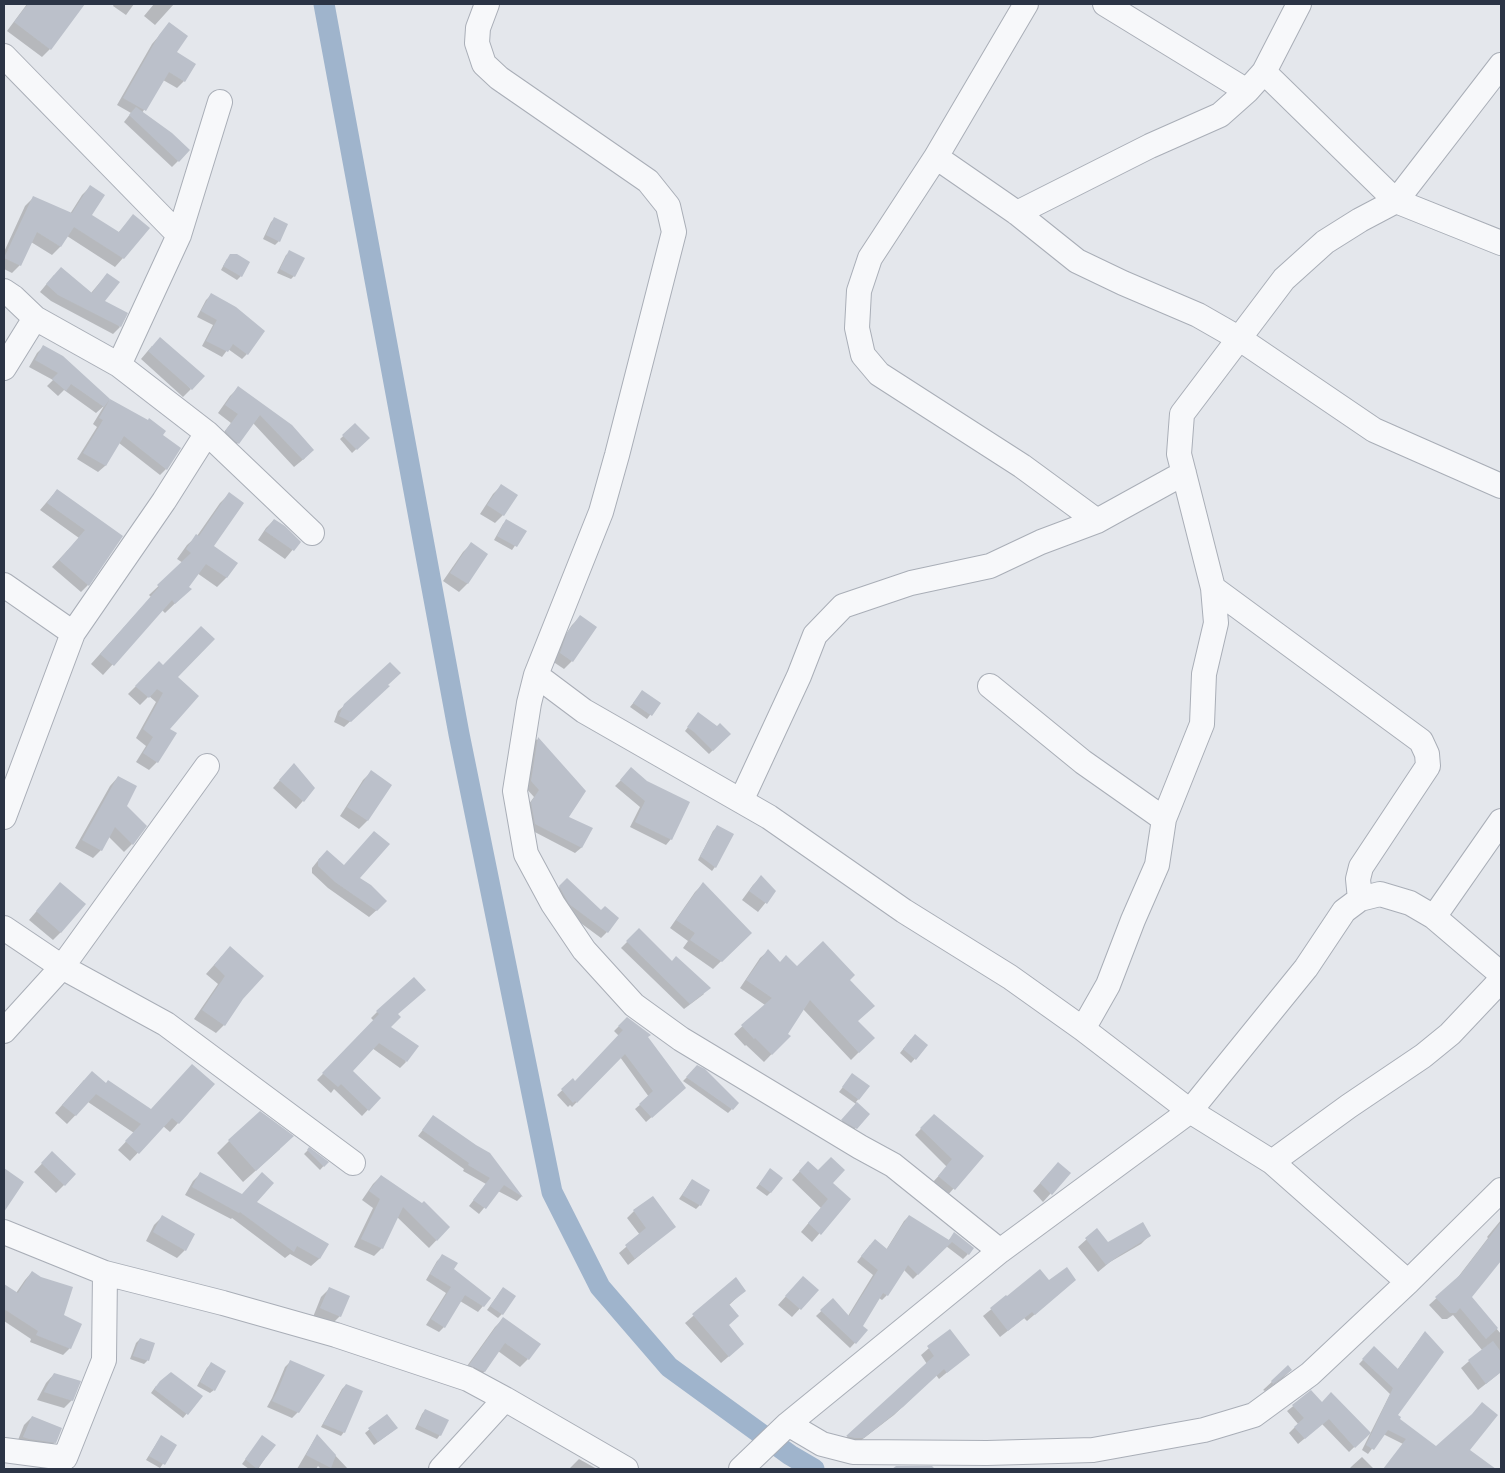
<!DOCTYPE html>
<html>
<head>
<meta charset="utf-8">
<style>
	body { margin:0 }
	#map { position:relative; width:1505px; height:1473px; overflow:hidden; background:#e4e7ec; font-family:"Source Sans 3",sans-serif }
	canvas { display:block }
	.frame { position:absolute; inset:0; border:5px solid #2b3445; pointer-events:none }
</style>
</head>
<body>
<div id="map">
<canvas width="1505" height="1473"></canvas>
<div class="frame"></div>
</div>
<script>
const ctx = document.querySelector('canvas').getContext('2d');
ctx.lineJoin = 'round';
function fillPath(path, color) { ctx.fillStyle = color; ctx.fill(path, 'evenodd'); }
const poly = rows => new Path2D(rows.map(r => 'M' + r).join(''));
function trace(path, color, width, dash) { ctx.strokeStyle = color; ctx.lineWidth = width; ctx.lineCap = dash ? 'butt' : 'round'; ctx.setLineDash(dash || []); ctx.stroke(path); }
fillPath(poly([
	[27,4,84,4,50,49,42,57,7,31],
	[114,4,134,4,126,15,113,6],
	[154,4,174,4,155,25,144,16],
	[169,24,175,52,184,81,177,88,163,80,142,113,189,150,172,167,124,122,131,113,117,105,152,44],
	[90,187,90,215,118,233,133,216,123,258,115,267,67,236,60,247,52,255,31,242,20,265,12,273,4,269,4,252,25,206,33,198,70,214,82,195],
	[275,218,279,241,275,245,263,239,271,222],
	[290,252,294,276,291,279,277,273,286,255],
	[227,259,241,276,237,280,221,270],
	[107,274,103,302,120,327,113,334,51,301,40,292,54,275,91,293],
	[211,295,247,354,242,359,228,349,222,357,202,346,213,325,197,317,206,300],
	[152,346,191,389,183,397,141,359],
	[43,347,109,400,148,421,161,435,166,469,160,475,119,443,105,466,98,472,77,459,97,427,93,424,104,406,96,413,64,390,58,396,47,386,53,380,29,367,37,353],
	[238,388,305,458,294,467,253,423,238,443,230,451,218,440,231,423,218,413,230,396],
	[355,425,368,438,352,453,340,439],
	[501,486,503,515,495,523,480,514,493,494],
	[57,490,121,536,88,585,81,592,52,567,79,538,40,510],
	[229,494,212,546,236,563,226,578,217,587,197,573,188,587,190,589,165,613,162,610,103,675,91,664,151,597,149,595,183,563,177,559,187,545,197,536,220,503],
	[274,520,299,542,285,559,258,540,266,528],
	[506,521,525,531,512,550,494,540,503,524],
	[471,544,487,554,467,584,459,592,443,581,463,552],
	[580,617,572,661,564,669,552,661,560,643,572,625],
	[159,663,176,677,168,729,157,762,149,770,136,762,146,746,136,738,156,702,149,696,140,705,128,694],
	[387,685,382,692,344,727,334,722,338,711,345,705],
	[642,692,659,703,647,719,630,707],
	[695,718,729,734,709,754,685,731],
	[537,739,584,791,567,817,591,829,581,848,575,853,529,829,526,808,534,797,525,787,532,744],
	[287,772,314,788,296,809,273,788],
	[371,772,391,785,367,821,359,829,340,816,363,780],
	[626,775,646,782,671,839,666,845,630,827,640,807,615,786],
	[118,777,132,844,124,852,108,836,101,850,93,858,75,848,110,786],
	[717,827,715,867,712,871,698,860,713,831],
	[320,858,359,878,379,908,369,917,328,888,312,873,312,868],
	[761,877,775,891,758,912,742,900,753,885],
	[567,879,601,912,607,932,601,938,563,910,554,893],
	[703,884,750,933,713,969,683,948,688,941,670,928,695,892],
	[53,892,61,932,53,940,29,920],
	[639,930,704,994,684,1009,621,948],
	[768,951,780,963,848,980,857,1021,873,1038,851,1060,803,1009,787,1034,789,1036,764,1062,746,1045,745,1046,734,1034,765,1005,740,988,760,958],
	[222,956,242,999,224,1025,216,1033,194,1019,218,984,206,974],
	[377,1012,397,1015,389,1028,406,1062,400,1068,372,1048,351,1071,379,1098,362,1116,334,1089,331,1093,317,1080,374,1021,371,1018],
	[627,1018,647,1037,680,1092,646,1122,635,1109,649,1097,620,1057,572,1107,570,1105,568,1107,557,1095,573,1080,575,1083,619,1036,614,1031],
	[911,1039,927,1045,911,1063,900,1053],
	[698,1066,732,1109,728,1113,683,1081],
	[849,1079,868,1087,856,1102,869,1114,852,1132,839,1124,856,1104,839,1092],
	[84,1080,105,1084,151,1110,213,1084,170,1132,163,1126,130,1161,118,1150,134,1133,88,1102,67,1124,55,1113],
	[934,1115,982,1156,947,1196,932,1183,947,1167,915,1135],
	[433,1117,522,1196,517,1201,498,1191,479,1214,469,1206,486,1184,463,1171,464,1169,418,1136],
	[229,1141,280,1149,243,1182,217,1153],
	[309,1149,327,1162,320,1170,304,1154],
	[52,1153,75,1174,56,1193,34,1172],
	[800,1171,831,1183,849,1199,812,1242,801,1232,821,1208,792,1180],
	[1050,1172,1069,1173,1043,1202,1033,1191],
	[200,1174,255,1203,327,1244,319,1259,311,1266,290,1254,285,1258,232,1218,231,1219,185,1195,193,1181],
	[767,1174,771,1192,767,1196,756,1188],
	[381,1176,449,1227,429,1248,397,1217,382,1248,374,1256,354,1247,373,1208,362,1200,373,1184],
	[692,1180,700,1205,696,1209,679,1199],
	[634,1211,674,1227,628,1265,619,1253,640,1235,627,1218],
	[909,1216,948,1241,954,1234,968,1254,963,1259,946,1246,913,1279,904,1270,887,1295,882,1300,879,1298,861,1326,867,1330,850,1348,816,1316,833,1300,848,1316,873,1275,857,1262,870,1245,886,1250,904,1221],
	[162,1217,185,1250,177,1258,146,1241,154,1225],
	[1501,1220,1501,1248,1489,1262,1470,1297,1501,1334,1501,1372,1478,1390,1461,1368,1482,1350,1453,1315,1447,1319,1442,1319,1429,1305,1455,1281,1488,1238,1487,1237],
	[1097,1230,1108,1243,1149,1236,1141,1244,1110,1262,1098,1272,1078,1247],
	[443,1255,453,1270,483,1306,478,1312,460,1301,444,1327,439,1332,426,1325,446,1293,426,1280,437,1261],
	[32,1272,62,1316,70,1348,63,1355,30,1342,31,1339,4,1321,4,1289,5,1287,16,1293,25,1280],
	[736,1279,744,1291,728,1306,727,1326,735,1351,721,1363,685,1323],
	[1075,1280,1027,1321,1024,1318,1000,1337,983,1316,1006,1297,1049,1281],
	[795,1286,817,1290,792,1317,778,1305],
	[503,1288,502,1314,498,1318,487,1310],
	[329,1289,340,1316,332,1324,313,1317,321,1297],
	[503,1319,528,1359,520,1367,498,1351,484,1372,476,1380,462,1373,495,1327],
	[950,1330,968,1355,939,1379,936,1375,894,1415,855,1445,840,1443,927,1364,921,1355],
	[1424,1333,1396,1416,1398,1419,1450,1460,1443,1469,1384,1469,1403,1444,1383,1434,1368,1454,1362,1450,1390,1394,1359,1364,1374,1348,1397,1370],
	[140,1339,153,1344,147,1361,144,1364,130,1359,136,1343],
	[291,1361,298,1412,292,1418,267,1407,272,1398,285,1367],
	[211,1364,214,1390,210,1393,197,1386,207,1368],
	[1288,1367,1291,1370,1283,1378,1265,1391,1263,1390],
	[54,1374,72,1400,64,1408,37,1400,46,1383],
	[346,1385,344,1432,341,1436,321,1427,342,1389],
	[156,1386,201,1396,183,1418,151,1393],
	[1311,1392,1321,1404,1369,1433,1349,1452,1322,1424,1298,1444,1289,1433,1298,1424,1287,1411],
	[425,1410,440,1435,437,1439,415,1429,422,1414],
	[387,1415,393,1431,374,1445,365,1433],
	[32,1417,55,1442,47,1450,16,1445,24,1425],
	[317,1436,348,1469,321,1469,318,1466,316,1469,297,1469,314,1440],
	[262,1437,274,1445,258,1469,249,1469,242,1464],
	[158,1441,176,1445,160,1468,146,1460],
	[1362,1457,1374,1469,1349,1469,1352,1466],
	[579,1459,597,1469,569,1469]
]), '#0003');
trace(poly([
	[324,4,459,734,552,1192,600,1287,669,1367,790,1455,814,1469]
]), '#9fb4cc', 21);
fillPath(poly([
	[28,4,85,4,51,50,14,22],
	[169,22,188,36,177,52,196,64,185,82,169,72,146,111,123,98,159,35],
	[136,107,172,133,190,150,179,162,129,115],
	[90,185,105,195,92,215,119,232,133,214,150,228,124,259,74,227,61,247,37,232,21,266,4,258,33,196,72,213],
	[274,217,288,224,280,242,266,235],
	[289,250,305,258,295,277,280,269],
	[230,254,237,254,250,262,242,277,223,266],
	[61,267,92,293,107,273,120,282,105,301,128,313,121,327,58,295,46,284],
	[211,293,236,307,265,331,248,355,233,344,228,352,206,341,217,320,201,311],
	[160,337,205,376,192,390,148,351],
	[43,345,63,356,110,399,148,420,149,418,166,431,163,435,181,448,167,470,124,436,106,466,83,453,103,420,99,418,110,399,104,407,71,384,66,391,52,379,58,373,35,360],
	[238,386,292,425,314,450,303,460,260,415,239,444,235,441,225,431,238,414,225,405],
	[355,423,370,438,357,450,342,435],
	[501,484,518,495,504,516,487,505],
	[57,489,123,536,89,586,59,560,85,530,47,503],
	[229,492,244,503,214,546,238,563,227,578,206,564,189,587,192,589,175,604,172,600,114,666,100,654,159,587,157,585,191,553,186,549,196,534,199,536],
	[274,519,285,526,301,542,294,551,265,531],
	[506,519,527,531,517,547,497,536],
	[471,542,488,554,468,584,450,573],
	[580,615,597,627,573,662,560,653,567,633],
	[201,626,215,639,178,677,199,696,170,729,177,733,158,763,143,753,153,737,143,729,163,693,157,689,149,698,135,686,159,661,163,665],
	[390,662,401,673,388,685,390,686,351,722,339,716,344,704],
	[642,690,661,703,652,716,633,703],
	[698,712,717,726,720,723,731,734,713,751,694,732,687,727],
	[538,737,586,791,569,817,593,828,582,848,535,824,531,802,539,790,531,781],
	[294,763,315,788,304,802,279,780],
	[631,767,647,781,690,802,672,840,635,822,645,801,620,780],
	[371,770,392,785,368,821,347,807],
	[118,776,137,786,127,806,147,826,133,845,115,827,102,851,82,840],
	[717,825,734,834,716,868,700,856],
	[374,831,390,844,360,878,371,885,387,901,377,911,335,882,318,866,318,860,327,850,344,865],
	[761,875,776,891,767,904,749,891],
	[567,878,601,910,605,906,619,918,608,933,569,904,559,886],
	[60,882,86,904,61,933,36,911],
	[703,882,752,933,722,962,690,940,695,933,676,920],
	[639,928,672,961,676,956,711,988,690,1004,626,941],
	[823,941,855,975,850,980,875,1006,858,1021,875,1038,859,1053,810,1000,788,1034,791,1036,772,1055,755,1038,754,1039,741,1025,772,998,746,980,768,949,780,962,786,955,797,966],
	[230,946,264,976,243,999,225,1026,202,1010,225,976,214,965],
	[414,977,426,990,398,1014,401,1017,391,1027,419,1046,407,1062,379,1043,353,1071,381,1098,369,1111,341,1084,338,1087,322,1073,379,1014,376,1011],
	[627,1017,651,1035,648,1037,686,1088,652,1118,639,1104,653,1091,625,1054,577,1103,575,1101,573,1103,561,1089,573,1078,575,1081,623,1030,618,1026],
	[915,1034,928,1045,916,1060,903,1049],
	[192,1064,215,1084,179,1124,172,1118,139,1154,125,1141,141,1124,96,1094,76,1116,62,1105,92,1071,106,1083,108,1080,151,1109],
	[697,1065,705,1069,739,1103,733,1110,686,1077],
	[852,1073,870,1086,859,1100,842,1087],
	[857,1102,870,1114,857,1129,841,1120],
	[260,1111,294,1136,256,1171,228,1140],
	[934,1114,984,1156,955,1190,938,1176,952,1159,920,1128],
	[433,1115,476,1145,490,1153,523,1197,504,1185,486,1209,473,1200,490,1178,468,1165,469,1163,422,1130],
	[309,1147,329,1162,324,1167,307,1150],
	[52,1151,76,1174,65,1186,41,1163],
	[831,1157,845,1170,833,1183,851,1199,821,1235,808,1223,828,1199,799,1171,808,1161,818,1170],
	[1058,1162,1071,1173,1052,1195,1040,1183],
	[4,1168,24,1182,4,1212],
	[770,1168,783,1178,771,1193,759,1184],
	[200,1172,242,1194,262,1172,274,1183,257,1202,329,1244,320,1259,297,1246,294,1252,240,1212,239,1213,192,1187],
	[381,1175,422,1203,424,1201,450,1227,437,1241,403,1207,383,1249,361,1239,380,1199,369,1191],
	[692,1179,710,1190,701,1206,682,1195],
	[653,1196,676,1227,635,1259,625,1245,646,1228,633,1210],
	[162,1215,195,1234,186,1251,153,1232],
	[909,1215,949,1240,954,1232,974,1248,969,1255,952,1242,918,1275,908,1265,888,1296,883,1293,863,1326,868,1330,856,1344,820,1310,833,1298,849,1316,878,1270,861,1256,875,1239,887,1249],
	[1143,1222,1151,1236,1120,1255,1106,1265,1085,1238,1097,1228,1108,1242],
	[1501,1222,1501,1261,1472,1297,1498,1328,1486,1339,1460,1308,1456,1313,1450,1313,1435,1297,1461,1274],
	[442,1254,458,1263,454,1269,491,1298,484,1307,465,1295,445,1328,431,1319,451,1287,430,1274],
	[1067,1267,1076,1280,1035,1315,1032,1312,1008,1331,990,1308,1006,1295,1007,1296,1040,1269,1049,1280],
	[32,1271,41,1277,73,1287,64,1315,82,1324,71,1349,36,1335,38,1331,4,1309,4,1284,18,1293],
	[803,1276,819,1290,801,1310,785,1296],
	[736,1277,746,1291,729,1304,739,1316,729,1325,744,1344,729,1357,692,1314],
	[329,1287,350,1296,341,1317,320,1308],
	[503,1287,516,1296,503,1315,490,1306],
	[503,1317,541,1344,529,1360,505,1343,485,1372,469,1365],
	[950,1329,970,1355,947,1373,944,1369,903,1407,864,1438,855,1438,846,1436,934,1356,927,1346],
	[1425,1331,1444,1352,1398,1415,1401,1417,1400,1419,1436,1446,1472,1414,1482,1402,1498,1415,1470,1450,1496,1469,1383,1469,1406,1439,1388,1430,1374,1450,1366,1445,1393,1388,1362,1359,1374,1346,1398,1369],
	[140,1338,155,1343,149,1361,133,1356],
	[1493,1341,1501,1352,1501,1372,1486,1384,1468,1360],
	[290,1360,325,1375,299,1413,272,1401,278,1390],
	[211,1362,226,1371,215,1391,200,1382],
	[1288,1365,1292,1370,1273,1384,1271,1381],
	[171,1372,203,1396,188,1415,154,1389,160,1381],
	[54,1373,81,1381,73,1401,44,1392],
	[346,1384,363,1391,345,1433,323,1424],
	[1311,1390,1322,1402,1331,1392,1371,1433,1355,1448,1329,1419,1305,1439,1294,1427,1304,1418,1292,1405],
	[425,1409,449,1420,441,1436,418,1425],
	[387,1414,398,1428,378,1442,368,1428],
	[32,1416,62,1428,56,1443,29,1439,23,1437],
	[317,1434,336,1455,331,1468,306,1455],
	[161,1435,177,1445,165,1465,149,1456],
	[262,1435,276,1445,257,1469,245,1459],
	[896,1466,932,1466,935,1469,892,1469]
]), '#bbc0ca');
const street = poly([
	[487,4,478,28,477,43,484,64,499,78,648,181,668,206,674,232,617,455,601,512,536,675,584,711,769,817,904,911,1010,977,1083,1029,1190,1111,1272,1162,1408,1282],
	[1026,4,936,157,870,258,859,291,857,328,863,355,879,374,1022,466,1097,521],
	[1105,4,1247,91],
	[4,56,179,235],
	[1264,72,1396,201,1501,243],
	[936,157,1017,213,1077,261,1123,283,1198,315,1240,339,1374,430,1501,486],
	[1017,213,1150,146,1220,115,1247,91,1264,72,1299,4],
	[4,291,13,297,35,318,119,365,207,433,312,533],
	[119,365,179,235,220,102],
	[4,368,35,318],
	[4,585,73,633],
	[1213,588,1421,741,1427,754,1428,766,1361,867,1358,879,1360,899],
	[536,675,529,703,515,791,526,854,553,904,584,950,634,1005,681,1039,860,1147,893,1165,1000,1251],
	[990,686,1083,762,1164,819],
	[741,801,799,676,815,635,843,606,911,583,990,566,1041,542,1097,521,1184,473],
	[4,817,73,633,164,501,207,433],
	[1434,917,1501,821],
	[4,928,62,967,166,1024,353,1163],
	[1083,1029,1108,985,1133,920,1157,865,1164,819,1202,724,1204,674,1216,623,1213,588,1179,454,1182,414,1284,279,1325,242,1360,220,1396,201,1501,65],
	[4,1031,62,967,207,766],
	[1272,1162,1349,1106,1423,1056,1450,1034,1501,980],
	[4,1232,105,1273,223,1303,336,1335,468,1379,505,1399,626,1469],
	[788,1424,822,1444,853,1452,987,1453,1093,1450,1204,1430,1254,1415,1310,1374,1408,1282,1501,1190],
	[4,1450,65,1458,104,1360,105,1273],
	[441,1469,505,1399],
	[741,1469,788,1424,1000,1251,1190,1111,1306,968,1344,911,1360,899,1380,894,1410,903,1434,917,1501,974]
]);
trace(street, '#a9aeb7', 26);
trace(street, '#f7f8fa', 24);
</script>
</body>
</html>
